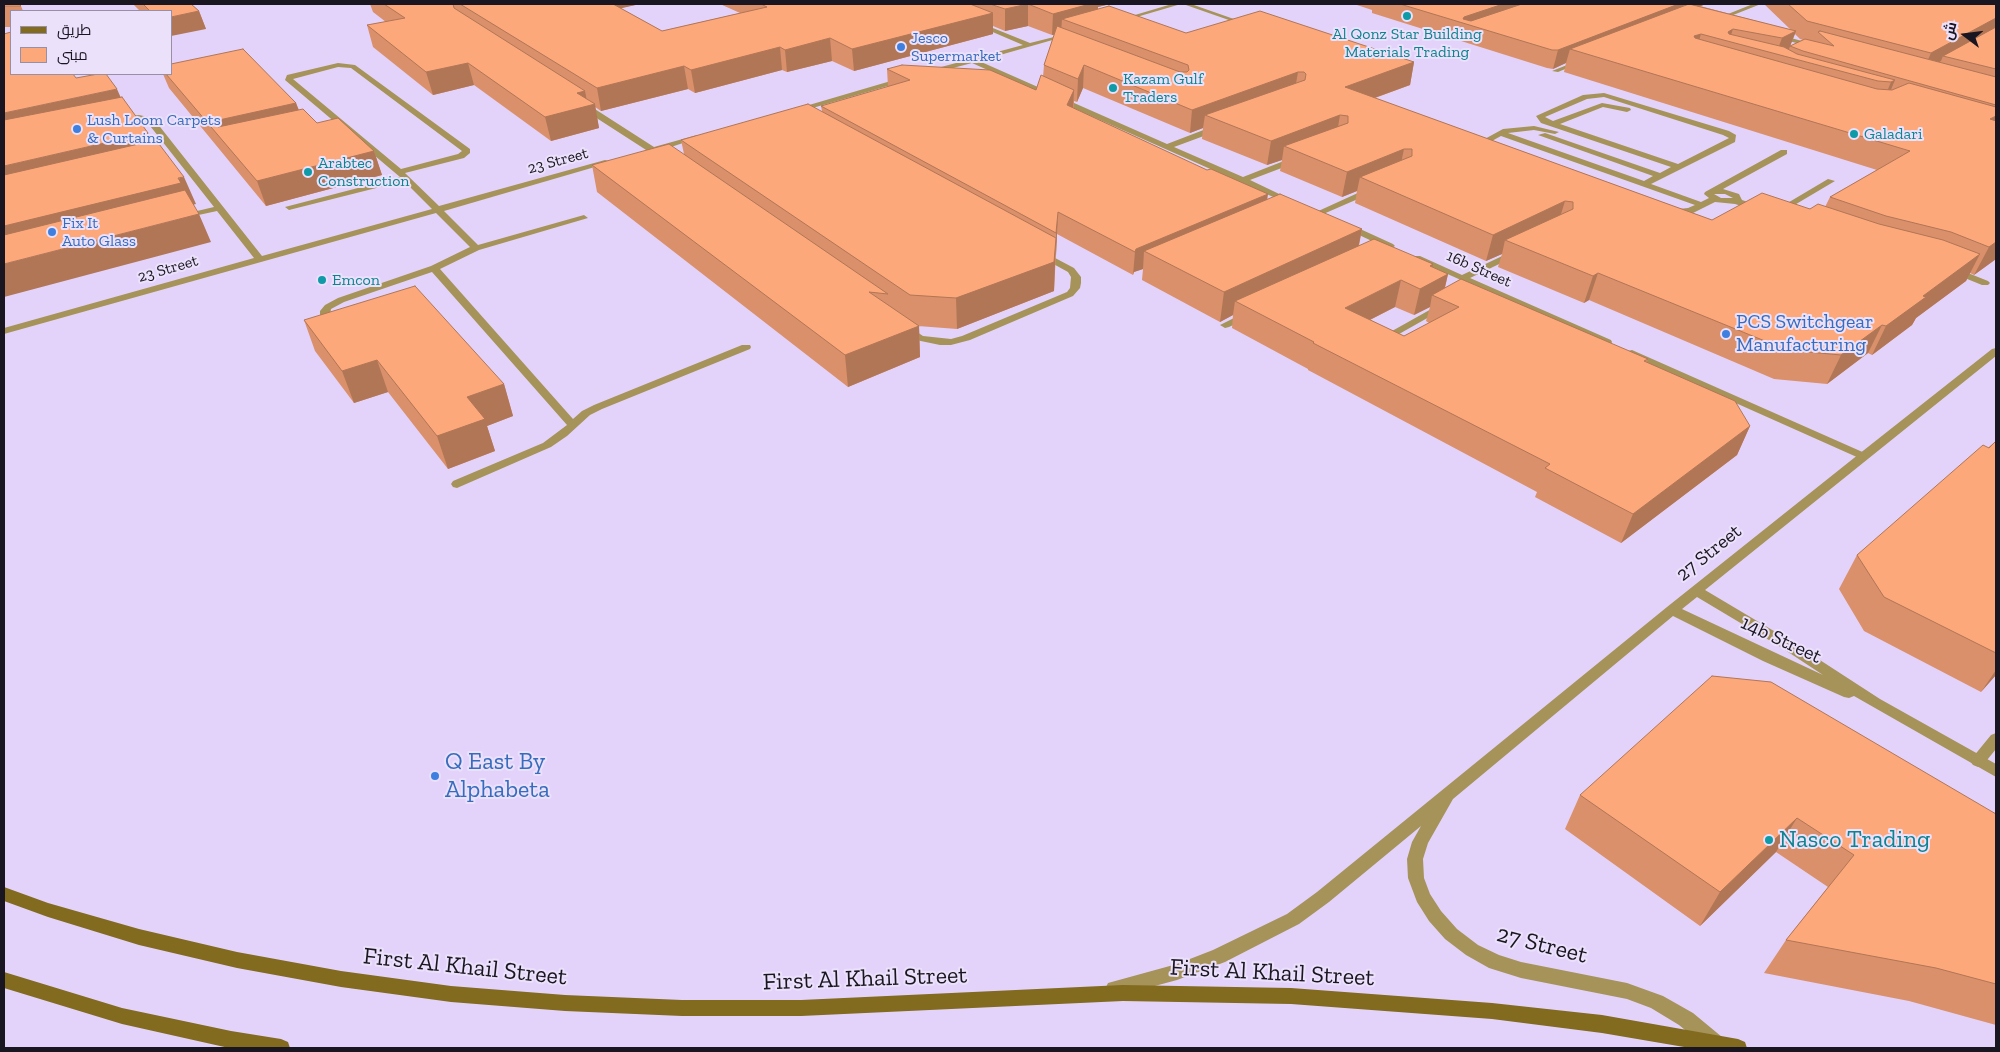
<!DOCTYPE html>
<html>
<head>
<meta charset="utf-8">
<style>
	body { margin:0 }
	#map { position:relative; width:2000px; height:1052px; overflow:hidden; background:#ebe1fb; font-family:"Zilla Slab",Cairo,serif }
	canvas { display:block }
	.frame { position:absolute; inset:0; border:5px solid #1a1621; pointer-events:none }
	.legend { position:absolute; left:10px; top:10px; width:162px; height:65px; box-sizing:border-box; background:#ebe1fb; border:1px solid #9790a4; margin:0; padding:6px 9px; list-style:none; font-size:15px; color:#1a1621 }
	.legend li { display:flex; align-items:center; gap:10px; height:25px }
	.legend b { width:25px; border:1px solid #9790a4 }
	.north { position:absolute; left:1940px; top:10px; width:50px; height:50px; -webkit-text-stroke:4px #ebe1fb; paint-order:stroke; rotate:285deg; font-size:14px; font-weight:700; line-height:20px; text-align:center; color:#1a1621 }
	.north::after { content:''; display:block; margin:auto; width:18px; height:22px; background:#1a1621; clip-path:polygon(50% 0,100% 100%,50% 72%,0 100%) }
</style>
</head>
<body>
<div id="map">
<canvas width="2000" height="1052"></canvas>
<div class="frame"></div>
<ul class="legend">
<li><b style="height:6px;background:#826a1e"></b>طريق</li>
<li><b style="height:14px;background:#fda87b"></b>مبنى</li>
</ul>
<div class="north">ش</div>
</div>
<script>
const ctx = document.querySelector('canvas').getContext('2d');
ctx.lineJoin = 'round';
function fillPath(path, color) { ctx.fillStyle = color; ctx.fill(path, 'evenodd'); }
const poly = rows => new Path2D(rows.map(r => 'M' + r).join(''));
function trace(path, color, width, dash) { ctx.strokeStyle = color; ctx.lineWidth = width; ctx.lineCap = dash ? 'butt' : 'round'; ctx.setLineDash(dash || []); ctx.stroke(path); }
function drawText(font, color, halo, rows, align = 'center') {
  ctx.font = font + ' "Zilla Slab",serif'; ctx.lineWidth = 4; ctx.setLineDash([]); ctx.textBaseline = 'middle'; ctx.strokeStyle = halo; ctx.fillStyle = color; for (const [text, x, y, turn = 0] of rows) {
    ctx.save(); ctx.translate(x, y); ctx.rotate((+turn || 0) * Math.PI / 180); ctx.textAlign = isNaN(turn) ? turn : align; if (halo) ctx.strokeText(text, 0, 0); ctx.fillText(text, 0, 0); ctx.restore();
  }
}
fillPath(poly([
	[4,4,1996,4,1996,1048,4,1048],
	[11,11,171,11,171,74,11,74]
]), '#e3d3fb');
fillPath(poly([
	[1172,4,1181,4,1123,21,1118,20,1172,4],
	[1183,4,1191,4,1251,25,1246,26,1183,4],
	[1753,4,1761,4,1718,21,1713,20,1753,4],
	[974,22,978,22,1030,43,1070,33,1070,35,979,61,1167,144,1214,126,1220,126,1220,130,1174,147,1243,177,1294,157,1300,157,1300,161,1250,180,1296,202,1289,204,972,63,930,74,930,70,1023,45,974,24,974,22],
	[1577,61,1582,62,1558,72,1552,71,1577,61],
	[338,63,355,65,470,149,470,153,464,158,405,173,439,206,605,160,612,162,444,211,478,245,584,215,588,218,479,250,440,269,573,419,582,411,594,405,742,345,750,345,751,347,750,349,602,409,590,415,567,436,551,447,457,488,453,487,451,484,453,481,543,443,567,425,432,272,344,302,331,309,330,315,339,327,338,329,330,329,320,315,320,311,325,305,338,298,431,266,470,247,436,213,4,334,4,328,254,258,217,211,180,219,180,215,214,207,147,122,139,119,120,121,116,119,117,117,139,115,153,118,262,256,432,209,404,181,289,210,285,207,400,177,285,80,287,75,338,63],
	[338,67,351,68,462,151,458,154,401,169,293,79,338,67],
	[901,78,908,80,799,112,792,110,901,78],
	[1604,93,1729,131,1736,135,1735,142,1651,184,1701,202,1709,198,1704,194,1705,192,1781,150,1787,150,1787,154,1723,189,1739,194,1742,200,1760,206,1760,210,1754,210,1735,204,1715,202,1693,213,1672,215,1668,212,1669,210,1688,208,1695,205,1501,136,1490,142,1499,148,1495,150,1485,147,1481,141,1503,129,1534,126,1559,132,1555,134,1534,130,1508,133,1644,181,1653,176,1538,135,1545,133,1660,173,1671,167,1541,123,1536,116,1583,95,1604,93],
	[1604,97,1723,135,1729,138,1678,164,1560,124,1603,107,1627,112,1631,110,1630,108,1602,103,1553,121,1545,117,1587,99,1604,97],
	[1714,194,1725,194,1733,198,1721,198,1714,194],
	[581,104,587,104,654,147,697,135,701,137,659,151,664,155,657,157,581,108,581,104],
	[1828,179,1835,181,1781,213,1774,211,1828,179],
	[1371,187,1375,190,1374,192,1321,215,1314,213,1371,187],
	[1347,223,1393,244,1395,246,1390,249,1387,248,1344,228,1343,226,1347,223],
	[1040,250,1074,268,1081,277,1081,283,1080,288,1073,296,970,340,951,345,940,345,916,340,900,327,905,324,923,336,951,339,962,336,1067,292,1070,288,1071,277,1068,272,1037,255,1037,251,1040,250],
	[1515,250,1520,253,1518,255,1470,278,1611,340,1612,342,1611,344,1603,344,1412,258,1414,256,1420,256,1462,275,1515,250],
	[1953,267,1988,281,1990,283,1988,285,1982,285,1950,272,1950,268,1953,267],
	[1442,303,1445,304,1445,308,1385,342,1377,342,1376,340,1442,303],
	[1248,311,1252,312,1252,316,1229,327,1225,328,1220,325,1248,311],
	[1632,350,1867,454,1869,456,1867,458,1859,458,1628,355,1627,353,1628,351,1632,350],
	[1996,733,1996,749,1983,765,1978,767,1973,765,1970,761,1973,757,1991,735,1996,733]
]), '#a69359');
fillPath(poly([
	[1776,34,1817,45,1818,46,1815,48,1774,37,1773,36,1776,34],
	[1996,348,1996,356,1705,590,1789,640,1880,699,1996,764,1996,777,1854,696,1849,698,1844,697,1763,661,1673,616,1453,799,1428,843,1423,859,1424,878,1430,894,1441,911,1457,929,1478,945,1499,955,1521,962,1627,983,1663,996,1693,1013,1722,1037,1724,1043,1722,1048,1707,1048,1679,1025,1651,1008,1627,999,1521,978,1489,968,1466,955,1445,939,1429,921,1417,902,1408,878,1407,859,1412,842,1421,826,1329,902,1299,924,1225,962,1177,980,1114,997,1108,995,1105,989,1108,983,1177,964,1213,950,1287,914,1317,892,1667,607,1859,454,1992,349,1996,348],
	[1697,597,1779,646,1823,675,1682,609,1697,597]
]), '#a69359');
fillPath(poly([
	[4,887,48,903,139,929,237,952,341,971,451,986,565,995,682,1000,801,1000,1123,985,1291,988,1492,1003,1602,1015,1738,1039,1745,1042,1747,1048,1690,1048,1602,1033,1492,1019,1291,1004,1123,1001,801,1016,682,1016,565,1011,451,1002,341,987,237,968,139,945,48,917,4,901,4,887],
	[4,972,122,1008,231,1031,281,1039,288,1042,290,1048,229,1048,122,1024,4,988,4,972]
]), '#826a1e');
fillPath(poly([
	[4,4,21,6,23,11,11,11,11,27,4,27],
	[133,4,191,4,199,11,206,29,171,11,140,11],
	[370,4,640,4,620,8,662,31,740,13,720,4,1110,4,1098,7,1098,9,1186,33,1414,62,1410,85,1375,98,1712,220,1825,207,1830,197,1877,170,1564,72,1566,63,1553,69,1547,68,1372,13,1372,10,1354,4,1706,4,1700,6,1791,30,1764,4,1996,4,1996,259,1974,275,1970,273,1966,281,1916,318,1912,325,1872,355,1868,353,1827,384,1774,379,1589,300,1584,303,1498,267,1502,254,1486,261,1355,203,1357,191,1342,197,1280,171,1282,160,1267,165,1202,139,1203,128,1190,133,1083,88,1077,102,1074,101,1074,108,1267,199,1362,229,1359,246,1433,267,1448,274,1445,288,1648,359,1647,362,1750,426,1737,455,1621,543,1535,497,1537,492,1308,370,1308,369,1232,328,1233,315,1220,322,1142,280,1143,269,1134,272,1133,275,1057,234,1054,291,957,329,918,326,919,326,920,357,848,387,597,192,592,165,684,154,681,140,822,111,821,106,888,87,887,69,1036,90,1043,77,1044,65,1054,35,1052,35,1028,26,1005,31,993,26,993,34,854,71,832,61,787,72,782,70,695,93,688,89,601,111,595,107,599,128,551,141,474,85,433,95,373,47,367,25,386,22,373,12],
	[1795,34,1800,39,1803,40,1790,46],
	[1395,307,1414,315,1430,307,1426,321,1429,323,1404,336,1370,320],
	[163,74,171,74,296,103,299,110,317,123,374,151,382,175,266,206,169,88],
	[304,320,504,384,513,416,487,426,495,451,448,469,388,392,354,403,315,351],
	[1996,441,1996,675,1981,692,1864,631,1839,589,1857,555],
	[1580,795,1996,814,1996,1025,1909,1001,1764,973,1786,940,1828,887,1776,852,1700,926,1565,829]
]), '#da906a');
fillPath(poly([
	[601,4,640,4,618,9],
	[1028,4,1028,26,1005,31,1005,9],
	[1073,4,1110,4,1098,7,1097,23,1062,19,1061,33,1052,35,1053,14],
	[1503,4,1548,4,1479,28,1463,19,1464,17],
	[1670,4,1684,4,1681,14,1570,49,1566,63,1553,69,1558,50],
	[1693,4,1706,4,1691,10],
	[199,11,206,29,171,36,171,17],
	[993,13,993,34,854,71,852,49],
	[1996,18,1996,31,1943,56,1941,61,1923,71,1931,53],
	[1733,29,1729,41,1728,32],
	[1796,31,1787,54,1776,54,1782,38],
	[1701,34,1694,56,1694,36],
	[830,38,832,61,787,72,785,50],
	[780,47,782,70,695,93,691,70],
	[1414,62,1410,85,1341,110,1345,87],
	[468,63,474,85,433,95,426,72],
	[1084,65,1083,88,1077,102,1078,79],
	[684,66,688,89,601,111,597,88],
	[1298,72,1294,95,1205,115,1203,128,1190,133,1192,110],
	[1895,80,1885,104,1881,106,1891,82],
	[117,89,128,114,4,141,4,113],
	[1074,90,1073,110,1067,105],
	[585,91,588,106,595,104,599,128,551,141,545,117,577,93],
	[296,103,304,125,218,127,219,120],
	[1340,115,1336,139,1284,146,1282,160,1267,165,1271,141],
	[1996,116,1996,129,1990,119],
	[148,133,159,160,4,196,4,166],
	[1404,149,1399,173,1360,177,1357,191,1342,197,1347,172],
	[374,151,382,175,266,206,257,181],
	[184,177,196,204,4,258,4,226],
	[1268,194,1265,216,1144,251,1143,269,1134,272,1133,275,1135,252,1136,249],
	[1565,201,1557,227,1505,240,1502,254,1486,261,1493,235],
	[1058,212,1056,256,1056,233],
	[199,214,211,242,4,297,4,264],
	[1362,229,1356,258,1235,301,1233,315,1220,322,1224,292],
	[1056,238,1054,291,957,329,956,298],
	[1996,242,1996,259,1974,275,1989,247],
	[1980,254,1966,281,1916,318,1912,325,1872,355,1886,326,1923,296],
	[1433,264,1429,284,1448,274,1442,299,1432,295,1430,307,1414,315,1420,289,1430,266],
	[1598,273,1589,300,1584,303,1593,276],
	[1401,280,1395,307,1340,335,1345,308],
	[1882,325,1868,353,1827,384,1841,355],
	[919,326,920,357,848,387,845,355],
	[377,360,388,392,354,403,342,371],
	[504,384,513,416,487,426,495,451,448,469,437,436,467,397],
	[1750,426,1737,455,1621,543,1633,514],
	[1996,670,1996,675,1981,692],
	[1797,818,1776,852,1700,926,1720,892]
]), '#b17656');
const building = poly([
	[4,4,19,4,21,6,4,6,4,4],
	[143,4,191,4,199,11,171,17,171,11,150,11,143,4],
	[384,4,453,4,454,8,585,91,577,93,595,104,545,117,468,63,426,72,367,25,405,18,384,4],
	[460,4,613,4,662,31,767,7,761,4,970,4,993,13,852,49,830,38,785,50,780,47,691,70,684,66,597,88,460,4],
	[990,4,1090,4,1053,14,1028,4,1005,9,990,4],
	[1400,4,1503,4,1464,17,1463,19,1471,21,1522,4,1673,4,1676,5,1558,50,1552,50,1400,4],
	[1689,4,1796,31,1782,38,1733,29,1728,32,1729,34,1784,47,1797,54,1895,80,1891,82,1878,81,1701,34,1694,36,1695,38,1877,89,1892,90,1909,83,1996,107,1996,116,1990,119,1996,121,1996,242,1989,247,1951,232,1886,216,1830,197,1910,151,1570,49,1689,4],
	[1788,4,1996,4,1996,18,1931,53,1807,21,1788,4],
	[1109,6,1186,33,1260,11,1414,62,1345,87,1712,220,1762,193,1810,209,1818,204,1879,224,1943,240,1980,254,1923,296,1926,297,1886,326,1882,325,1841,355,1787,350,1598,273,1593,276,1505,240,1573,209,1573,202,1565,201,1493,235,1360,177,1412,156,1412,149,1404,149,1347,172,1284,146,1348,123,1348,116,1340,115,1271,141,1205,115,1305,80,1306,74,1304,72,1298,72,1192,110,1084,65,1078,79,1044,65,1057,26,1180,72,1187,72,1189,70,1188,65,1062,19,1109,6],
	[1996,27,1996,69,1943,56,1996,27],
	[1820,31,1996,77,1996,105,1803,51,1790,46,1805,39,1834,46,1818,32,1820,31],
	[11,32,11,74,73,74,76,78,98,74,106,74,117,89,4,113,4,34,11,32],
	[243,49,296,103,219,120,218,127,303,109,317,123,338,118,374,151,257,181,166,74,171,74,171,64,243,49],
	[902,65,990,70,1036,90,1041,75,1074,90,1067,105,1207,170,1211,169,1268,194,1136,249,1135,252,1058,212,1056,233,821,106,910,80,887,69,902,65],
	[122,97,148,133,4,166,4,120,122,97],
	[808,104,1056,238,1054,262,956,298,910,295,681,140,808,104],
	[156,140,184,177,178,178,181,183,4,226,4,175,156,140],
	[669,144,888,294,869,292,919,326,845,355,592,165,669,144],
	[185,190,199,214,4,264,4,235,185,190],
	[1280,194,1362,229,1224,292,1144,251,1280,194],
	[1374,239,1433,264,1430,266,1448,274,1420,289,1401,280,1345,308,1404,336,1459,307,1432,295,1461,279,1648,359,1644,361,1735,401,1750,426,1633,514,1545,468,1550,464,1313,343,1314,342,1235,301,1374,239],
	[415,286,504,384,467,397,485,419,437,436,377,360,342,371,304,320,415,286],
	[1996,441,1996,653,1884,597,1857,555,1983,445,1989,448,1996,441],
	[1712,676,1771,682,1996,814,1996,984,1936,968,1786,940,1854,855,1797,818,1720,892,1580,795,1712,676]
]);
fillPath(building, '#fda87b');
trace(building, '#b17656', 1);
for (const [x, y, r, color] of [
	[1407,16,5,"#0f9aa8"],
	[901,47,5,"#3f7fe0"],
	[1113,88,5,"#0f9aa8"],
	[77,129,5,"#3f7fe0"],
	[1854,134,5,"#0f9aa8"],
	[308,172,5,"#0f9aa8"],
	[52,232,5,"#3f7fe0"],
	[322,280,5,"#0f9aa8"],
	[1726,334,5,"#3f7fe0"],
	[435,776,5,"#3f7fe0"],
	[1769,840,5,"#0f9aa8"]
]) { const dot = new Path2D(); dot.arc(x, y, r, 0, 2 * Math.PI); ctx.fillStyle = color; ctx.fill(dot); trace(dot, '#ebe1fb', 2); }
drawText('16px', '#0d838f', '#ebe1fb', [
	["Al Qonz Star Building",1407,34,"center"],
	["Materials Trading",1407,52,"center"],
	["Kazam Gulf",1123,79],
	["Traders",1123,97],
	["Galadari",1864,134],
	["Arabtec",318,163],
	["Construction",318,181],
	["Emcon",332,280]
], 'left');
drawText('16px', '#366cbe', '#ebe1fb', [
	["Jesco",911,38],
	["Supermarket",911,56],
	["Lush Loom Carpets",87,120],
	["& Curtains",87,138],
	["Fix It",62,223],
	["Auto Glass",62,241]
], 'left');
drawText('16px', '#1a1621', '#ebe1fb', [
	["23 Street",558,161,-15],
	["23 Street",168,269,-16],
	["16b Street",1479,269,24]
]);
drawText('20px', '#366cbe', '#ebe1fb', [
	["PCS Switchgear",1736,322],
	["Manufacturing",1736,345]
], 'left');
drawText('20px', '#1a1621', '#ebe1fb', [
	["27 Street",1709,553,-39],
	["14b Street",1781,640,25]
]);
drawText('24px', '#366cbe', '#ebe1fb', [
	["Q East By",445,762],
	["Alphabeta",445,790]
], 'left');
drawText('24px', '#0d838f', '#ebe1fb', [
	["Nasco Trading",1779,840]
], 'left');
drawText('24px', '#1a1621', '#ebe1fb', [
	["27 Street",1542,945,14],
	["First Al Khail Street",465,967,6],
	["First Al Khail Street",1272,973,3],
	["First Al Khail Street",865,979,-2]
]);
</script>
</body>
</html>
